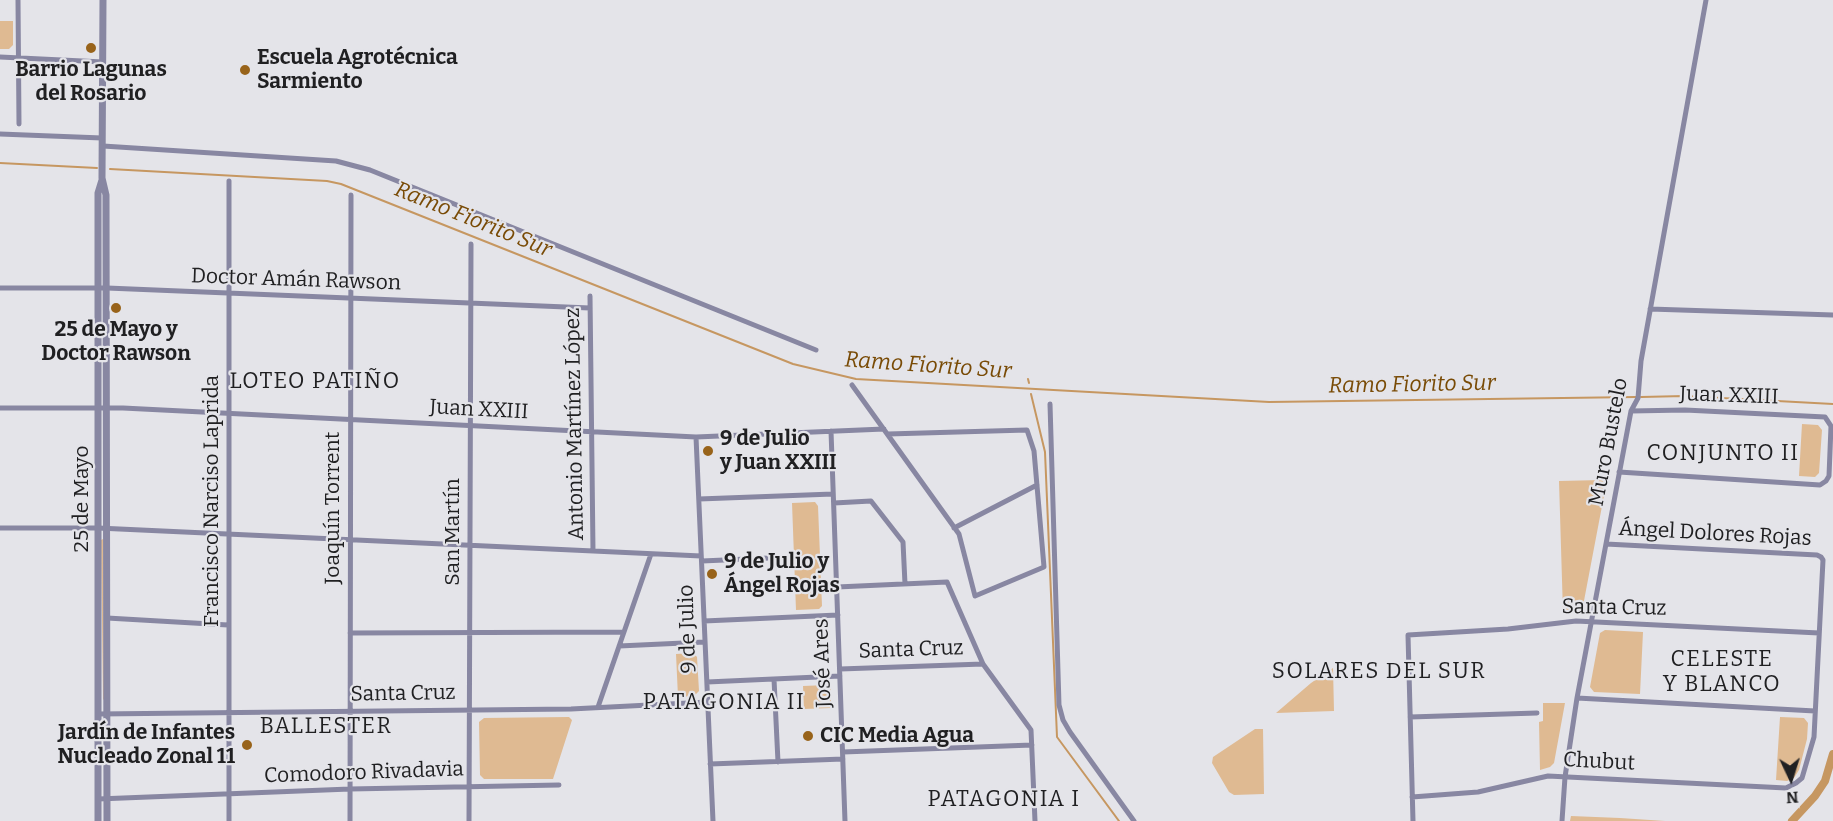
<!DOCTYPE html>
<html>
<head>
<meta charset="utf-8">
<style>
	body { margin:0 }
	#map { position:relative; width:1833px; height:821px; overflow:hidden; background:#e4e4e9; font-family:Bitter,serif }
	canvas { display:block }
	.north { position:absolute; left:1761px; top:749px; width:60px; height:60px; -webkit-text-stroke:4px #e4e4e9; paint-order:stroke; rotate:176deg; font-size:16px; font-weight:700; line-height:24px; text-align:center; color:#202022 }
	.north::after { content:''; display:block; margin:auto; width:21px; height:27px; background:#202022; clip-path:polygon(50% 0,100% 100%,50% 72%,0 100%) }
</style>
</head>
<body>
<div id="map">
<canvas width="1833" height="821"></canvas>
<div class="north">N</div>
</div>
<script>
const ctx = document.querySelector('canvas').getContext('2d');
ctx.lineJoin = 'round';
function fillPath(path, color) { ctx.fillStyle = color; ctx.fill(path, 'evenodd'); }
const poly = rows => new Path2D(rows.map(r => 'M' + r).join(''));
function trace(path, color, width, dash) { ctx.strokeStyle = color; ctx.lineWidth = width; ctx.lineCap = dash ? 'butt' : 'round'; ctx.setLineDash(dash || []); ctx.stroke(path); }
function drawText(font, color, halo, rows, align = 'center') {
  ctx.font = font + ' Bitter,serif'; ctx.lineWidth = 4.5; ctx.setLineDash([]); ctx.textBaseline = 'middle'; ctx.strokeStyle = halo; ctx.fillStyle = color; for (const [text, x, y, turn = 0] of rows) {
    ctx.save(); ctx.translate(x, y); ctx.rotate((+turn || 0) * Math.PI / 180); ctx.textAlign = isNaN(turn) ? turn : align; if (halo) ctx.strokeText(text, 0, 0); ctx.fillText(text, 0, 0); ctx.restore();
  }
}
fillPath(poly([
	[0,21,13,21,13,45,9,49,0,49],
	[1802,424,1818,425,1822,430,1819,473,1815,477,1799,476],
	[1602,480,1606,485,1583,606,1579,611,1563,613,1559,481],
	[815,502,818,506,822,606,819,609,796,610,792,503],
	[103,539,104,699,103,700,101,540],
	[1605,630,1643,632,1640,694,1594,692,1590,687,1600,633],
	[693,653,697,657,699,691,694,696,678,697,676,654],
	[1333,668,1334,711,1276,713,1311,683],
	[827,685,831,689,831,708,804,709,803,686],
	[1543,703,1565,703,1554,763,1550,767,1540,770,1539,722,1543,721],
	[569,717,572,720,553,779,484,779,480,775,479,722,484,718],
	[1780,717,1804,718,1808,723,1807,739,1799,770,1794,778,1787,781,1776,780],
	[1255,729,1263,729,1264,794,1234,795,1229,792,1212,763,1213,757],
	[1571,816,1620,818,1665,821,1570,821]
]), '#dfba92');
trace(poly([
	[0,163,97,168],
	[110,169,327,181,341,184,793,364,856,379,1269,402,1636,397],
	[1028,379,1029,383],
	[1031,394,1045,452,1057,737,1119,821],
	[1641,397,1684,396,1833,404]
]), '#c69761', 2);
trace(poly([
	[1792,821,1815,796,1825,781,1833,754]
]), '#c69761', 8);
trace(poly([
	[18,0,19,124],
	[0,57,103,62],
	[0,134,102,138],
	[103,146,336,161,370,170,816,350],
	[229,181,229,821],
	[0,288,107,288,590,308],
	[590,296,593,551],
	[1650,309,1833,315],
	[852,385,959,534,975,596,1044,567,1034,451,1027,430,888,434],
	[1050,404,1059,705,1063,720,1070,732,1134,821],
	[0,408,123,408,696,437,884,429],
	[831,431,845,821],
	[696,437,713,821],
	[1619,472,1820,485,1826,481,1829,476,1831,426,1825,417,1685,410,1631,411],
	[699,499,833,494],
	[834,503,871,501,903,542,905,584],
	[0,528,98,528,701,556],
	[954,528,1037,485],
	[702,561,791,557],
	[837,587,947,582,983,664,1031,730,1035,821],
	[107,618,228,625],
	[704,621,838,615],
	[350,633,624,632],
	[619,646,705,642],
	[840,669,983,664],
	[774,679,778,762],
	[707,682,840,676],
	[1577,698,1815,711],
	[598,707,651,554],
	[98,714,571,709,708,702],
	[1410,717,1537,713],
	[843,752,1032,745],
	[710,764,843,759],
	[1412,797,1478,792,1548,776,1786,788,1796,783,1802,778,1814,737,1823,560,1821,557,1817,555,1606,544],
	[98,799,350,789,559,785],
	[350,821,351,195],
	[469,821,471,244],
	[1413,821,1408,635,1508,629,1576,621,1819,633],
	[1562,821,1565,777,1577,698,1631,411,1638,398,1641,361,1706,0]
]), '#8887a2', 5);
trace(poly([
	[103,0,102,178,106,195,107,821],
	[98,821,98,193,102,180]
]), '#8887a2', 7);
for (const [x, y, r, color] of [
	[91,48,6,"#98631a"],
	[245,70,6,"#98631a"],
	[116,308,6,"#98631a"],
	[708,451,6,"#98631a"],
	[712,574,6,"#98631a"],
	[808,736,6,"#98631a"],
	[247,745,6,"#98631a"]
]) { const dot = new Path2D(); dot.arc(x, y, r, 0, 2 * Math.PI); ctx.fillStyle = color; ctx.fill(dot); trace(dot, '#e4e4e9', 2); }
drawText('bold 21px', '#202022', '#e4e4e9', [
	["Escuela Agrotécnica",257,58],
	["Sarmiento",257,82],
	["Barrio Lagunas",91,70,"center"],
	["del Rosario",91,94,"center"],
	["25 de Mayo y",116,330,"center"],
	["Doctor Rawson",116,354,"center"],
	["9 de Julio",720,439],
	["y Juan XXIII",720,463],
	["9 de Julio y",724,562],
	["Ángel Rojas",724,586],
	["Jardín de Infantes",235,733,"right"],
	["Nucleado Zonal 11",235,757,"right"],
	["CIC Media Agua",820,736]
], 'left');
drawText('21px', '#202022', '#e4e4e9', [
	["Doctor Amán Rawson",296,280,2],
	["Juan XXIII",1729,396,2],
	["Juan XXIII",479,410,3],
	["Antonio Martínez López",575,424,-91],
	["Muro Bustelo",1609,442,-79],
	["25 de Mayo",82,499,-90],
	["Francisco Narciso Laprida",212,501,-90],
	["Joaquín Torrent",333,508,-90],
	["San Martín",453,532,-90],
	["Ángel Dolores Rojas",1715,534,3],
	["Santa Cruz",1614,608,1],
	["9 de Julio",688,629,-92],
	["Santa Cruz",911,650,-2],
	["José Ares",823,663,-92],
	["Santa Cruz",403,694,-1],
	["Chubut",1599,762,3],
	["Comodoro Rivadavia",364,773,-2]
]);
drawText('italic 22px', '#794b06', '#e4e4e9', [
	["Ramo Fiorito Sur",473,220,22],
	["Ramo Fiorito Sur",928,366,4],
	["Ramo Fiorito Sur",1412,385,-1]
]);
ctx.letterSpacing = '1.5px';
drawText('22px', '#202022', '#e4e4e9', [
	["LOTEO PATIÑO",315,382],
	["CONJUNTO II",1723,454],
	["CELESTE",1722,660],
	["Y BLANCO",1722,685],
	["SOLARES DEL SUR",1379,672],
	["PATAGONIA II",724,703],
	["BALLESTER",326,727],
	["PATAGONIA I",1004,800]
]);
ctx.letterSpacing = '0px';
</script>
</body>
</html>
